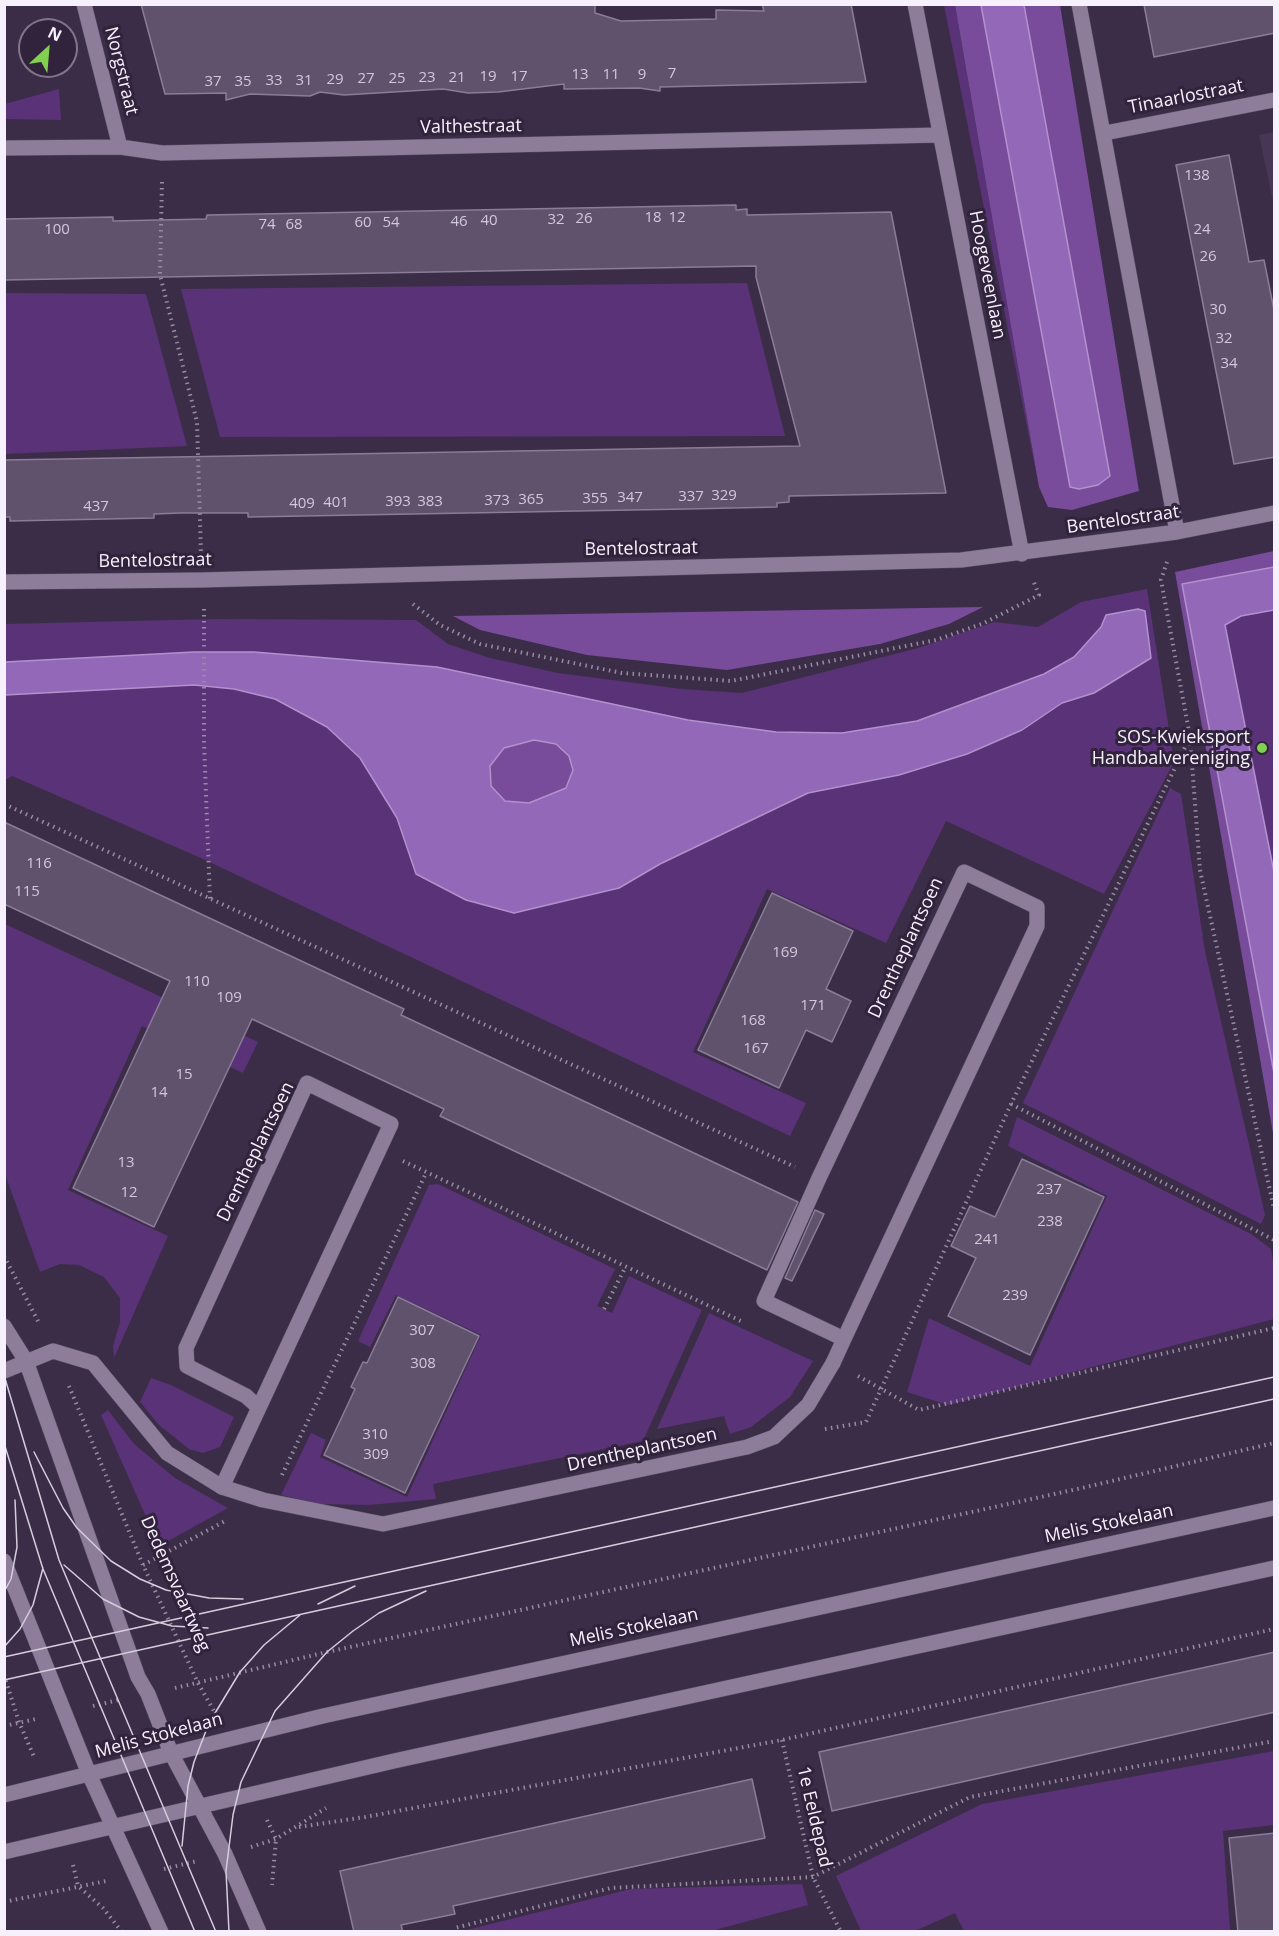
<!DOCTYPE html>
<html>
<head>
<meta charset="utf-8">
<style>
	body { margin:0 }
	#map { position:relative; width:1279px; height:1936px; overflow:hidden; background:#3b2d47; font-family:"Open Sans",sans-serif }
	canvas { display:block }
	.frame { position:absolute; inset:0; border:6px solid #f7f0fd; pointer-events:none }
	.north { position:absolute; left:18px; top:18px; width:60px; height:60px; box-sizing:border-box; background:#31233c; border:2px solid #807589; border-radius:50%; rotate:26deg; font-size:16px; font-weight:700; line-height:24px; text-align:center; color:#f7f0fd }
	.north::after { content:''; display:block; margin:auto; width:21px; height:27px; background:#82d050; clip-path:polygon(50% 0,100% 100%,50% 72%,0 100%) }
</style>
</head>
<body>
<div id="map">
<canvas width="1279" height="1936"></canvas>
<div class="frame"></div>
<div class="north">N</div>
</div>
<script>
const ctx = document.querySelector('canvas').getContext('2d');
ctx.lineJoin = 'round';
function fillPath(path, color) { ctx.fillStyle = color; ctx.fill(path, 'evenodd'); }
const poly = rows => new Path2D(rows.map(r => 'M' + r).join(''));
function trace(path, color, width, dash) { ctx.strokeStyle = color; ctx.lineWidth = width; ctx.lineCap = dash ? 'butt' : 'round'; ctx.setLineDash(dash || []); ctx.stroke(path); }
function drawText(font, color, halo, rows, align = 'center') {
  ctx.font = font + ' "Open Sans",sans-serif'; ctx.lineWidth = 6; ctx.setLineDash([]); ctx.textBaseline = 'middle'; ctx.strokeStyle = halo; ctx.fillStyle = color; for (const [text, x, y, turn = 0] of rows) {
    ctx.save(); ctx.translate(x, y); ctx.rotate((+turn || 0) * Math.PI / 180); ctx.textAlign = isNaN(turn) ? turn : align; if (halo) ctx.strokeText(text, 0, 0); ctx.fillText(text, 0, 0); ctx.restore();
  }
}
fillPath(poly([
	[1274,132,1274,206,1259,135]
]), '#473655');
fillPath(poly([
	[944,5,955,5,1039,487],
	[59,89,61,120,5,119,5,104],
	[747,283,785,436,220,437,181,289],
	[5,293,146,294,187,446,5,454],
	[1147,589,1174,762,1104,894,946,821,886,943,767,889,693,1052,806,1103,790,1136,201,858,12,776,5,780,5,695,194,685,234,689,275,699,302,713,327,727,360,758,397,818,416,874,619,888,660,864,808,793,899,775,967,754,1022,730,1062,703,1094,693,1101,627,1074,657,1044,674,917,721,842,733,776,732,688,720,581,699,315,659,254,652,194,652,5,662,5,624,215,619,416,620,448,644,490,658,558,673,682,689,742,693,918,648,994,622,1038,627,1081,602],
	[1274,610,1274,872,1225,625,1241,616],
	[1170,788,1181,794,1205,951,1265,1215,1261,1224,1023,1103],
	[5,924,258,1042,243,1073,142,1026,68,1190,168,1236,114,1358,113,1346,120,1322,120,1298,104,1277,79,1265,60,1264,40,1272,5,1174],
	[1017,1117,1251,1234,1271,1249,1274,1267,1274,1319,948,1405,907,1392,929,1318,1030,1366,1107,1196,1008,1146],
	[438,1184,615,1269,597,1306,612,1313,629,1276,702,1310,643,1441,433,1484,436,1499,369,1505,320,1504,281,1495,311,1433,326,1440,320,1457,407,1497,481,1335,396,1295,370,1347,358,1341,429,1185],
	[709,1313,813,1361,790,1397,751,1427,730,1434,724,1416,657,1429],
	[151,1378,171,1385,234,1417,220,1447,203,1453,189,1449,159,1425,140,1402],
	[108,1410,134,1444,175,1478,228,1508,159,1546,101,1415],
	[1274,1751,1274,1825,1223,1831,1230,1931,964,1931,955,1913,915,1931,861,1931,836,1876,982,1804],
	[802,1884,808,1905,711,1931,463,1931,631,1889]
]), '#5a3278');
fillPath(poly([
	[955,5,981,5,1070,487,1110,476,1024,5,1060,5,1139,491,1072,510,1048,507,1039,487],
	[1274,551,1274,567,1183,585,1274,1073,1274,1139,1175,572],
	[983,607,949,624,880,644,727,670,587,655,480,630,453,616],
	[534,740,556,744,569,756,573,770,566,788,529,803,505,801,491,786,490,766,504,748]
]), '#784c9a');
const water = poly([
	[981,5,1024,5,1110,476,1098,485,1079,489,1070,487,981,5],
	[1274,567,1274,610,1241,616,1225,625,1274,872,1274,1073,1182,584,1274,567],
	[1138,609,1145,611,1151,658,1094,693,1062,703,1022,730,967,754,899,775,808,793,660,864,619,888,514,913,466,900,416,874,397,818,360,758,327,727,275,699,234,689,194,685,5,695,5,662,194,652,254,652,437,667,688,720,776,732,842,733,917,721,1044,674,1074,657,1101,627,1106,615,1138,609],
	[534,740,556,744,569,756,573,770,566,788,529,803,505,801,491,786,490,766,504,748,534,740]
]);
fillPath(water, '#9468b8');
trace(water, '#b291cd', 1.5);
const building = poly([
	[141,4,595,4,595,13,621,21,716,19,716,10,764,11,762,4,851,4,866,82,660,87,660,91,639,88,564,89,564,84,498,92,468,93,443,89,344,95,320,92,310,96,250,94,226,100,226,93,165,94,141,4],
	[1144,5,1275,5,1275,33,1154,57,1144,5],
	[1229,155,1249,262,1264,260,1275,315,1275,457,1234,464,1176,165,1229,155],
	[736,205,736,210,747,209,747,215,891,212,946,493,789,496,789,502,777,503,777,507,687,509,248,517,248,513,180,513,154,514,154,518,10,521,10,517,4,517,4,460,800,446,756,277,756,266,4,280,4,219,113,217,113,221,206,219,207,215,736,205],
	[4,822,404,1009,401,1015,798,1202,767,1270,440,1116,444,1109,252,1019,154,1227,73,1188,170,981,4,904,4,822],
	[772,893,853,931,826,989,851,1001,832,1042,806,1030,779,1088,698,1050,772,893],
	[1022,1159,1104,1197,1030,1355,948,1316,976,1258,951,1246,970,1206,995,1217,1022,1159],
	[815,1210,824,1214,792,1281,785,1278,815,1210],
	[398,1297,479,1336,405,1493,324,1455,355,1389,351,1387,363,1362,367,1363,398,1297],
	[1275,1652,1275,1712,832,1811,819,1752,1275,1652],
	[752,1779,765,1838,453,1906,455,1914,401,1925,403,1932,354,1932,340,1871,752,1779],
	[1275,1833,1275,1932,1238,1932,1229,1838,1275,1833]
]);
fillPath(building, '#60516d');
trace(building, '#8b7c9a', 1.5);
const service = poly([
	[833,1363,844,1339,1037,926,1037,907,964,872,819,1178,764,1301,844,1339],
	[222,1487,391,1124,307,1083,186,1348,187,1366,246,1396,257,1406]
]);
const minor = poly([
	[84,4,120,147],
	[915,4,1022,554],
	[1079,4,1177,532],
	[1105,133,1274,100],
	[4,148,120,147,162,153,939,135],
	[4,582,201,580,961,560,1177,532,1274,513],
	[4,1371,53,1351,93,1363,167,1453,222,1487,263,1500,383,1524,747,1447,774,1437,808,1405,833,1363]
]);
const tertiary = poly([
	[4,1326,26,1361,138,1677,148,1694,171,1753,225,1854,259,1932],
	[4,1561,89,1774,161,1932],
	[4,1795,323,1716,1274,1508],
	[4,1852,394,1761,1274,1568]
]);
trace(service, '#554a5f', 16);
trace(minor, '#554a5f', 16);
trace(tertiary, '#554a5f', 16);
trace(poly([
	[162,182,160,275,197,422,201,554],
	[1167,562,1161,580,1190,737,1200,870,1274,1209],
	[413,604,440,625,480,644,622,673,731,681,936,640,984,623,1039,595,1033,580],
	[204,609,204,742,210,899],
	[4,804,795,1167],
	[1011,1104,1274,1240],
	[403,1161,743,1322],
	[4,1256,39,1323],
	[604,1309,625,1268],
	[858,1376,919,1410,1274,1328],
	[69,1386,143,1565,198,1683,215,1713],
	[825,1429,866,1422,1011,1104,1190,737],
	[282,1475,426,1173],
	[143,1565,227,1520],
	[4,1675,19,1722,35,1759],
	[175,1688,327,1652,1082,1488,1274,1443],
	[93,1706,118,1700],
	[4,1726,36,1719],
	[782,1740,813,1877,841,1932],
	[267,1820,276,1839,272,1885],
	[299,1827,365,1817,782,1740,1274,1629],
	[251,1847,276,1839,326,1808],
	[73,1865,78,1886,103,1908,122,1932],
	[164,1869,197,1861],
	[4,1902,106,1881],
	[456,1932,455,1928,611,1888,813,1877,970,1797,1274,1741]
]), '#978ca0', 4, [1.5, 4.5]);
trace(service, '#8d7d9b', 15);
trace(minor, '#8d7d9b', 15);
trace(tertiary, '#8d7d9b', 15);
trace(poly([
	[4,1375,59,1560,216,1932],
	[4,1443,43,1569,195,1932],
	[34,1452,63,1508,77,1528,111,1561,140,1579,166,1590,209,1598,243,1599],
	[64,1565,103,1599,139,1617,172,1626,208,1628],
	[4,1592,11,1579,17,1547,15,1500],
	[318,1604,355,1586],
	[4,1647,20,1629,33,1605,43,1568],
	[4,1657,1274,1377],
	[4,1680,1274,1399],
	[182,1846,188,1786,194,1762,209,1723,240,1672,264,1645,300,1615],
	[229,1932,226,1871,233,1815,241,1782,275,1711,327,1652,353,1631,379,1613,426,1591]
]), '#d5cddc', 1.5);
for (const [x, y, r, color] of [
	[1262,748,6,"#82d050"]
]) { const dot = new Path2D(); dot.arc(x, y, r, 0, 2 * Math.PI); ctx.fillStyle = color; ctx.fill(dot); trace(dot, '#31233c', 2); }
drawText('15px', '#d1c8d9', null, [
	["7",672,74],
	["13",580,75],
	["11",611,75],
	["9",642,75],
	["19",488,77],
	["17",519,77],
	["23",427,78],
	["21",457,78],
	["27",366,79],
	["25",397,79],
	["29",335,80],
	["33",274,81],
	["31",304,81],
	["37",213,82],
	["35",243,82],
	["138",1197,176],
	["18",653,218],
	["12",677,218],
	["26",584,219],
	["32",556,220],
	["40",489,221],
	["46",459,222],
	["60",363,223],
	["54",391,223],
	["74",267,225],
	["68",294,225],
	["100",57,230],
	["24",1202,230],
	["26",1208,257],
	["30",1218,310],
	["32",1224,339],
	["34",1229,364],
	["329",724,496],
	["337",691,497],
	["347",630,498],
	["355",595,499],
	["365",531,500],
	["373",497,501],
	["393",398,502],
	["383",430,502],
	["401",336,503],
	["409",302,504],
	["437",96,507],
	["116",39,864],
	["115",27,892],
	["169",785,953],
	["110",197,982],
	["109",229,998],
	["171",813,1006],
	["168",753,1021],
	["167",756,1049],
	["15",184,1075],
	["14",159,1093],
	["13",126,1163],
	["237",1049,1190],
	["12",129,1193],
	["238",1050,1222],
	["241",987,1240],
	["239",1015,1296],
	["307",422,1331],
	["308",423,1364],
	["310",375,1435],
	["309",376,1455]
]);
drawText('18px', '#f7f0fd', '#31233c', [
	["Norgstraat",121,71,76],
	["Tinaarlostraat",1186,97,-11],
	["Valthestraat",471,127,-1],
	["Hoogeveenlaan",987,275,79],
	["Bentelostraat",1123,520,-8],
	["Bentelostraat",641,549,-1],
	["Bentelostraat",155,561,-1],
	["Drentheplantsoen",906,948,-65],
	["Drentheplantsoen",256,1152,-64],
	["Drentheplantsoen",642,1450,-12],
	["Melis Stokelaan",1109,1524,-12],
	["Dedemsvaartweg",175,1584,66],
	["Melis Stokelaan",634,1628,-12],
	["Melis Stokelaan",159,1736,-15],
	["1e Eeldepad",814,1817,77]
]);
drawText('18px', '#f7f0fd', '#31233c', [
	["SOS-Kwieksport",1250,738],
	["Handbalvereniging",1250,759]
], 'right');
</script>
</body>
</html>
